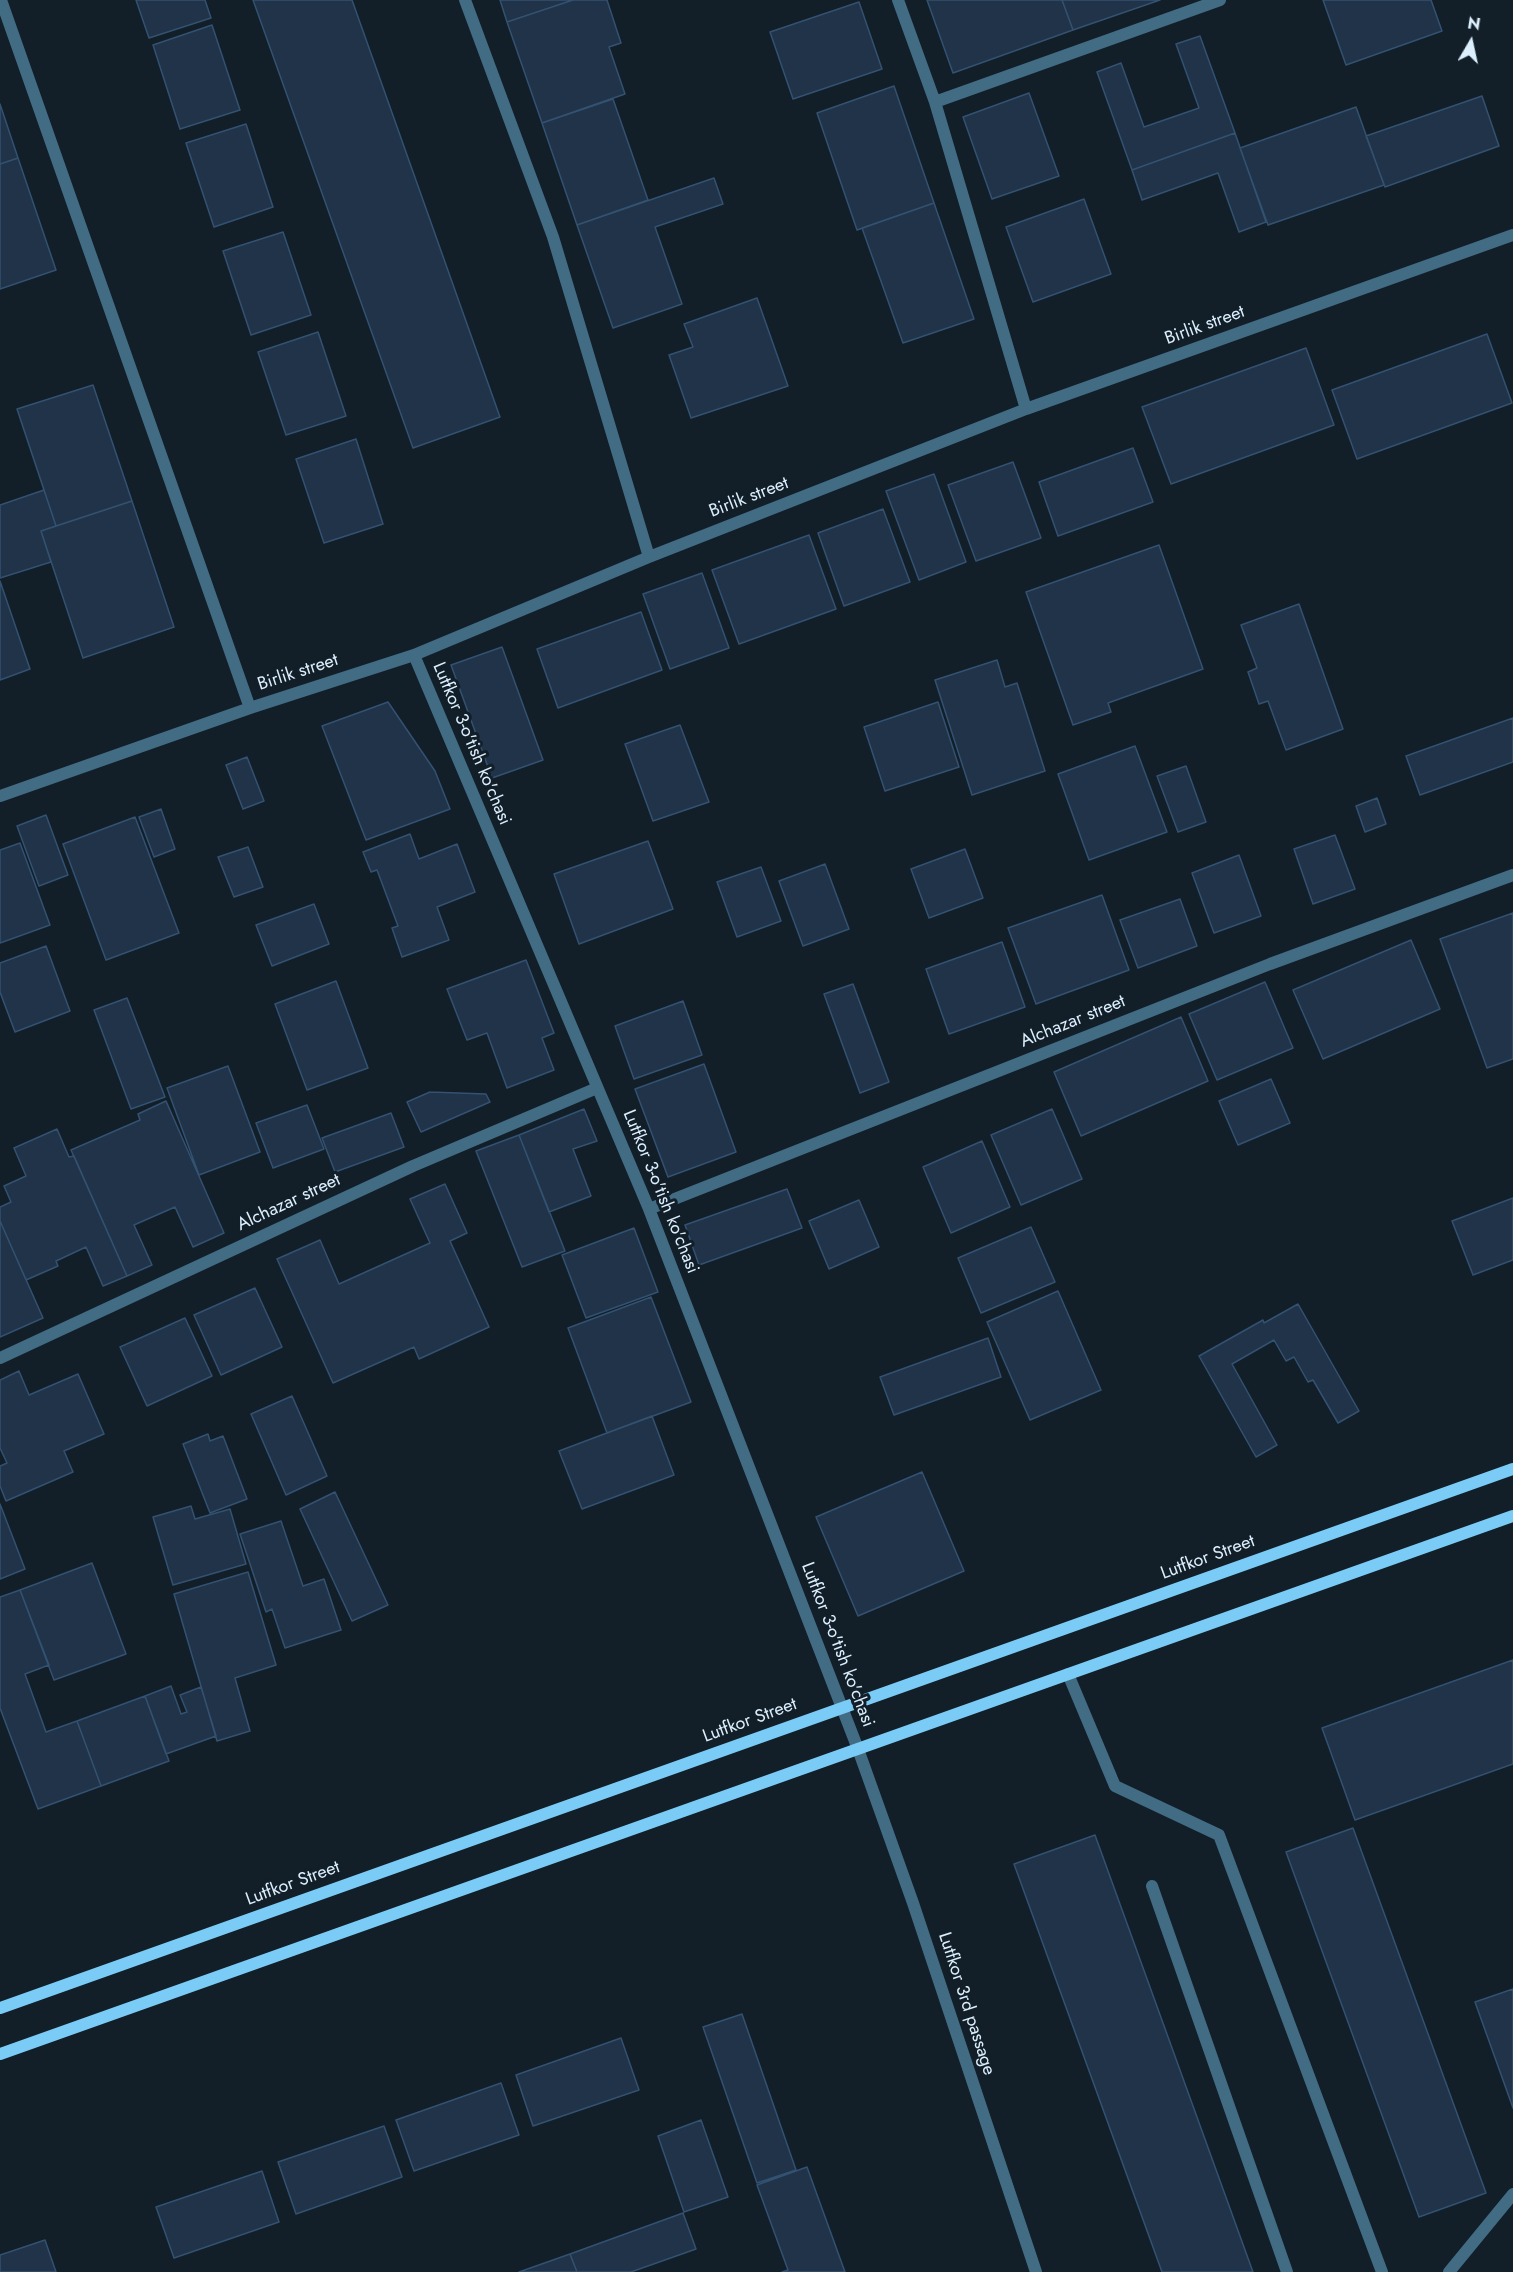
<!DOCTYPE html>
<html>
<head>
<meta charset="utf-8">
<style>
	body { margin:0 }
	#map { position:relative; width:1513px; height:2272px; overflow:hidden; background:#121e28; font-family:Jost,sans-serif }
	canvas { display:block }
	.north { position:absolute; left:1441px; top:12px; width:60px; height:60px; -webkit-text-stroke:4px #121e28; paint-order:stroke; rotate:9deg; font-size:16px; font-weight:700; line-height:24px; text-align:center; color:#dceffd }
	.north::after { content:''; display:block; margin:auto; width:21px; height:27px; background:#dceffd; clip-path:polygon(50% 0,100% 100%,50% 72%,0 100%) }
</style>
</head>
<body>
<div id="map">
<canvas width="1513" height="2272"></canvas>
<div class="north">N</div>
</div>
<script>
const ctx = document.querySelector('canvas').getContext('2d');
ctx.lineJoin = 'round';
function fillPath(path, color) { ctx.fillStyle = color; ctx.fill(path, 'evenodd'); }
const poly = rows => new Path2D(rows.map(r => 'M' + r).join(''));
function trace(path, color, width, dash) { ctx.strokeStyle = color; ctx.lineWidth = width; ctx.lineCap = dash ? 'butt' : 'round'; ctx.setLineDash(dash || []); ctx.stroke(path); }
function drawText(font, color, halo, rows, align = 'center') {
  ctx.font = font + ' Jost,sans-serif'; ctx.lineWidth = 6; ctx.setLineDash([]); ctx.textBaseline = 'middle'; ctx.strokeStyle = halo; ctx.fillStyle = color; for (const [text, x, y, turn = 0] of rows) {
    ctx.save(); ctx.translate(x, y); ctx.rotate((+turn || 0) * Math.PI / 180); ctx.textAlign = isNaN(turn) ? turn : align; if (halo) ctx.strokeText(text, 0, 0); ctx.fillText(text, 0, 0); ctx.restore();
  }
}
const building = poly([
	[136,0,205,0,211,18,149,38,136,0],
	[253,0,352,0,500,417,413,448,253,0],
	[500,0,573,0,507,22,500,0],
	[573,0,607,0,621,43,609,47,625,94,542,123,507,22,573,0],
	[927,0,1062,0,1073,30,953,73,927,0],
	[1062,0,1160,0,1073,30,1062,0],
	[1323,0,1431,0,1442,31,1346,65,1323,0],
	[859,2,882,69,793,99,770,32,859,2],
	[212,25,240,110,180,129,153,45,212,25],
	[1200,36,1235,133,1132,170,1097,72,1121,63,1144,127,1199,108,1176,44,1200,36],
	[894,86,934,203,857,230,817,113,894,86],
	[1029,93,1059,176,992,199,963,117,1029,93],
	[1482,96,1499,146,1385,187,1366,136,1482,96],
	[613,99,648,200,577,225,542,123,613,99],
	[0,104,18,158,0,164,0,104],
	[1356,107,1384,185,1268,225,1240,148,1356,107],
	[246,124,273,207,214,227,186,143,246,124],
	[1235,133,1266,222,1239,232,1218,173,1142,200,1132,170,1235,133],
	[18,158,56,270,0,289,0,164,18,158],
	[714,178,723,204,655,227,682,304,613,328,577,225,714,178],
	[1084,199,1111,274,1033,302,1006,227,1084,199],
	[934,203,974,319,903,343,862,228,934,203],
	[283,232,311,315,251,335,223,251,283,232],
	[757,298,788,386,691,418,669,355,693,347,684,324,757,298],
	[318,332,346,416,286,435,258,352,318,332],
	[1487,334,1512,403,1357,459,1332,390,1487,334],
	[1306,348,1334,425,1171,484,1142,407,1306,348],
	[93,385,132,501,56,526,17,409,93,385],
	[356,439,383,524,324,543,296,459,356,439],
	[1133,448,1153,502,1058,536,1039,482,1133,448],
	[1013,462,1041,538,976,561,948,485,1013,462],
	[934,474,966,562,919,580,886,491,934,474],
	[44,490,56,526,41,531,51,562,0,578,0,505,44,490],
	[132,501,174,627,83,658,41,531,132,501],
	[883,509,910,582,844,606,818,533,883,509],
	[809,535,836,609,739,644,712,570,809,535],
	[1159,545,1203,669,1108,703,1111,712,1073,725,1026,592,1159,545],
	[702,573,729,648,670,669,643,594,702,573],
	[0,581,30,669,0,680,0,581],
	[1299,604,1343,729,1286,750,1268,701,1259,704,1248,672,1257,668,1241,625,1299,604],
	[641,612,662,670,558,708,537,649,641,612],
	[502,647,543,760,492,778,451,665,502,647],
	[997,660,1005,687,1017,683,1045,771,972,795,935,680,997,660],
	[388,702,435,771,450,809,366,840,322,726,388,702],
	[938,702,959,767,885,791,864,727,938,702],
	[1513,718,1513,762,1420,795,1406,756,1513,718],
	[680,725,709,802,653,821,625,744,680,725],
	[1135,746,1167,832,1089,860,1058,774,1135,746],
	[247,757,264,801,243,809,226,765,247,757],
	[1186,766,1206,822,1178,832,1157,776,1186,766],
	[1377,798,1386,824,1365,832,1356,806,1377,798],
	[161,809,175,849,154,857,139,817,161,809],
	[46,815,68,875,39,886,17,826,46,815],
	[135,817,179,933,106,960,63,844,135,817],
	[410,834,419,859,457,844,475,892,437,907,449,940,402,957,392,928,398,926,377,870,371,872,363,852,410,834],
	[1335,835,1355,889,1313,904,1294,849,1335,835],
	[648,841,673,909,579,944,554,874,648,841],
	[20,843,50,925,0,943,0,850,20,843],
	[248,847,263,887,234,897,218,857,248,847],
	[965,849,983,898,929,918,911,869,965,849],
	[1239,855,1261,916,1214,933,1192,873,1239,855],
	[825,864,849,929,803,946,779,881,825,864],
	[761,867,781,921,737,937,717,882,761,867],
	[1102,895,1129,970,1036,1004,1008,928,1102,895],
	[1180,899,1197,946,1138,968,1120,920,1180,899],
	[314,904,329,944,272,966,256,925,314,904],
	[1513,913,1513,1059,1487,1068,1440,939,1513,913],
	[1411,940,1440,1009,1323,1059,1293,990,1411,940],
	[1002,942,1025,1007,949,1034,926,969,1002,942],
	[46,946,70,1011,15,1032,0,992,0,963,46,946],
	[526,960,554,1033,542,1038,554,1070,507,1088,487,1033,467,1040,447,989,526,960],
	[336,981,368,1068,307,1090,275,1004,336,981],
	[1265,982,1293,1048,1217,1080,1189,1014,1265,982],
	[853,984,889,1082,860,1093,824,994,853,984],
	[127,998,165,1097,131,1109,94,1010,127,998],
	[683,1001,702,1055,634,1079,615,1026,683,1001],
	[1181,1017,1208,1081,1081,1136,1054,1072,1181,1017],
	[704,1064,736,1152,668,1177,635,1089,704,1064],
	[228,1066,260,1152,199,1175,167,1088,228,1066],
	[1271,1079,1290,1123,1238,1145,1219,1101,1271,1079],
	[430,1092,486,1094,490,1102,421,1132,407,1102,430,1092],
	[166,1101,224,1233,193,1247,175,1207,134,1225,152,1265,127,1276,71,1150,140,1120,138,1114,166,1101],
	[307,1105,324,1149,273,1168,256,1123,307,1105],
	[584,1109,597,1141,573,1149,591,1196,549,1212,519,1135,584,1109],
	[1052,1109,1082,1179,1021,1205,991,1135,1052,1109],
	[391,1113,404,1147,335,1172,322,1138,391,1113],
	[57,1129,69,1157,74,1156,127,1276,103,1286,86,1247,56,1261,58,1266,26,1280,0,1221,0,1207,11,1202,4,1186,26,1176,14,1148,57,1129],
	[519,1135,565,1251,522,1267,476,1151,519,1135],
	[982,1141,1010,1207,951,1233,923,1167,982,1141],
	[445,1184,467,1233,450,1241,489,1327,419,1359,414,1347,333,1383,277,1259,320,1240,339,1284,430,1243,410,1199,445,1184],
	[787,1189,802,1228,699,1265,685,1225,787,1189],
	[1513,1198,1513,1260,1473,1275,1452,1221,1513,1198],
	[859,1200,879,1247,829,1269,809,1221,859,1200],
	[0,1221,43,1318,0,1337,0,1221],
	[1031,1227,1055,1282,981,1313,958,1258,1031,1227],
	[634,1228,658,1292,586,1318,562,1255,634,1228],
	[255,1288,282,1347,221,1375,194,1315,255,1288],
	[1058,1291,1101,1390,1030,1420,987,1322,1058,1291],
	[651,1297,691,1402,607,1433,568,1328,651,1297],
	[1298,1304,1359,1411,1338,1423,1313,1380,1308,1382,1294,1357,1286,1361,1274,1340,1232,1364,1277,1445,1256,1457,1199,1356,1263,1320,1264,1323,1298,1304],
	[185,1318,212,1376,147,1406,120,1347,185,1318],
	[988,1338,1001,1377,894,1415,880,1377,988,1338],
	[19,1371,29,1395,78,1374,104,1434,64,1451,73,1472,6,1501,0,1486,0,1466,7,1463,0,1448,0,1380,19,1371],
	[292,1396,327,1476,286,1495,251,1414,292,1396],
	[652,1416,674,1475,582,1509,559,1451,652,1416],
	[208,1434,210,1441,223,1436,247,1499,210,1513,183,1444,208,1434],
	[922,1472,964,1571,858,1616,816,1517,922,1472],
	[335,1492,388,1605,352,1621,300,1509,335,1492],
	[0,1504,25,1569,0,1579,0,1504],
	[191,1506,195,1519,230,1509,246,1564,173,1585,153,1517,191,1506],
	[281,1521,303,1586,324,1579,341,1630,285,1648,272,1609,266,1612,240,1534,281,1521],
	[92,1563,126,1654,54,1680,20,1590,92,1563],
	[248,1572,276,1665,235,1678,250,1731,217,1741,174,1594,248,1572],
	[20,1590,49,1665,25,1674,46,1732,77,1721,101,1786,38,1809,0,1708,0,1597,20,1590],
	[1513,1660,1513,1764,1355,1820,1322,1728,1513,1660],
	[171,1686,181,1714,187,1712,180,1695,201,1687,216,1736,166,1754,145,1696,171,1686],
	[145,1696,169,1761,101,1786,77,1721,145,1696],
	[1353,1828,1486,2193,1419,2217,1286,1852,1353,1828],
	[1095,1835,1253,2272,1162,2272,1014,1864,1095,1835],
	[1513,1989,1513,2108,1475,2002,1513,1989],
	[742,2014,796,2170,757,2183,703,2027,742,2014],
	[621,2038,639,2090,533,2126,516,2075,621,2038],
	[501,2083,519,2135,414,2171,396,2120,501,2083],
	[701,2120,728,2197,684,2212,658,2136,701,2120],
	[384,2126,402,2177,296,2214,278,2162,384,2126],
	[807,2167,845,2272,782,2272,788,2270,757,2185,807,2167],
	[262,2171,279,2222,174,2258,156,2207,262,2171],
	[683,2213,696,2249,631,2272,577,2272,570,2254,683,2213],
	[45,2240,56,2272,0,2272,0,2255,45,2240],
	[570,2254,577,2272,519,2272,570,2254]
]);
fillPath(building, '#203348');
trace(building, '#335272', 1.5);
trace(poly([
	[1068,1674,1115,1786,1219,1835,1382,2272],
	[1152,1886,1287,2272],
	[1449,2272,1513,2194]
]), '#416c84', 12);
trace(poly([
	[1,0,250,708],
	[465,0,553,237,649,557],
	[898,0,935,102,1026,409],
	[935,102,1220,0],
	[414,655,649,1209,858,1749,913,1903,1036,2272],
	[0,796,250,708,414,655,649,557,1026,409,1513,235],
	[649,1209,1270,964,1513,875],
	[0,1358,413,1166,597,1088]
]), '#416c84', 12);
trace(poly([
	[0,2008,1513,1469],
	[0,2054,1513,1516]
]), '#7accf6', 12);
drawText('18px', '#dceffd', '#121e28', [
	["Birlik street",1205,326,-20],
	["Birlik street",749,498,-21],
	["Birlik street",298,673,-18],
	["Lutfkor 3-o'tish ko'chasi",471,744,67],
	["Alchazar street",1073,1022,-22],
	["Lutfkor 3-o'tish ko'chasi",660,1192,68],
	["Alchazar street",289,1203,-25],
	["Lutfkor Street",1208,1558,-20],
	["Lutfkor 3-o'tish ko'chasi",837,1645,69],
	["Lutfkor Street",750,1721,-20],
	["Lutfkor Street",293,1884,-20],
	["Lutfkor 3rd passage",966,2004,72]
]);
</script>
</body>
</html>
